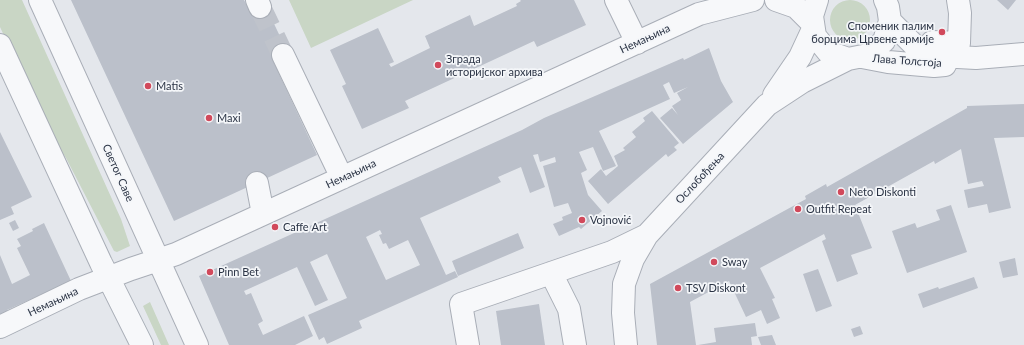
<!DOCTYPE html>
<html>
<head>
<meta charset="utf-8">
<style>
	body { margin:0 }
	canvas { display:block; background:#e4e7ec }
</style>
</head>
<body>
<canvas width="1024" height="345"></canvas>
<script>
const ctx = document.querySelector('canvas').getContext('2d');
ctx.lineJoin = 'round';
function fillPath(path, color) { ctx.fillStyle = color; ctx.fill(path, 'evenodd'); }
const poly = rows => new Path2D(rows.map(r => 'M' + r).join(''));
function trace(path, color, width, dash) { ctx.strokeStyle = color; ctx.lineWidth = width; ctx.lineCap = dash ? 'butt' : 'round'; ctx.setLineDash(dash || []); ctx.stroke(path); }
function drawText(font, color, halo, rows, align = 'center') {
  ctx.font = font + ' Lato,sans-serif'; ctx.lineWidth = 3.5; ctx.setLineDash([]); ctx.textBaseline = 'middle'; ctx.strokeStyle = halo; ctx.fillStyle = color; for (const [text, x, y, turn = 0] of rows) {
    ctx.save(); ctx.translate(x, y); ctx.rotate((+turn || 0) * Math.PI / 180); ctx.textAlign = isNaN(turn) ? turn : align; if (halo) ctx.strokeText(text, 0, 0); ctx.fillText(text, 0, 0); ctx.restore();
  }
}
fillPath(poly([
	'830 20a20 20 0 1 1 40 0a20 20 0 1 1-40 0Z',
	[0,0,22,0,121,219,130,246,117,252,114,251,66,158,49,132,0,27],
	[289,0,413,0,311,48],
	[150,302,169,345,161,345,143,306]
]), '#c9d6c5');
fillPath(poly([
	[71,0,244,0,252,15,265,5,288,53,274,63,317,155,174,221],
	[520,0,574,0,586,25,537,47,534,41,405,101,409,108,362,129,342,86,346,84,330,50,378,28,394,62,389,64,391,67,430,48,425,36,470,15,474,26,517,6,516,4,521,1],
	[997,0,1016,0,1008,10],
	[709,48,721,81,733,102,683,144,660,118,672,108,678,115,672,106,681,100,677,93,688,87,674,93,669,82,663,85,670,99,599,131,616,166,603,171,593,147,579,152,587,170,581,173,588,195,602,211,581,229,579,227,559,236,553,224,563,220,562,217,572,213,568,203,554,207,543,166,556,162,555,157,540,162,538,154,533,155,545,187,530,193,521,167,498,177,501,182,420,218,446,275,455,271,458,277,359,321,362,328,327,344,324,337,319,340,308,315,347,298,327,254,310,262,328,300,315,306,297,267,244,291,246,295,251,293,263,321,258,324,263,335,304,316,313,336,295,345,229,345,199,276,522,130,544,118,683,58,684,60],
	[380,230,382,234,379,235,383,244,386,243,389,249,408,240,420,265,386,280,366,237],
	[1024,104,1024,137,994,138,1011,208,989,213,987,204,968,208,964,190,984,186,982,181,968,184,961,149,935,164,934,161,855,205,872,248,851,255,858,274,837,282,822,241,826,239,824,234,760,268,775,298,772,299,780,318,767,324,761,310,746,317,729,281,690,302,696,345,657,345,650,284,806,199,805,196,826,184,827,187,967,108,967,106],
	[652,111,679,143,674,147,677,150,668,157,666,154,608,204,588,181,601,169,606,176,618,166,614,156,625,150,623,148,636,137,632,132,645,121,643,118],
	[0,132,32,197,11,207,14,214,0,220],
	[951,205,967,252,907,273,892,231,915,223,917,228,940,220,936,210],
	[15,220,19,228,13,231,9,223],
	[44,223,71,281,7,310,8,313,0,317,0,255,12,284,30,275,17,248,21,246,17,239,33,231,32,229],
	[518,233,524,248,458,276,452,261],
	[1015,258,1018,275,1003,278,999,262],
	[818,269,832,306,816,312,803,274],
	[974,277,978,288,923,308,918,294,938,287,939,289],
	[539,304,545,345,501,345,496,311],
	[755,323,757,336,751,337,752,345,698,345,716,342,714,328],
	[860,326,863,334,854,337,851,329],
	[772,335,776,345,761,345,758,337]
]), '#bbc0ca');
trace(poly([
	[260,7,283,55]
]), '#bfc3cb', 22, [22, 11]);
const minor = poly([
	[40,0,197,345],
	[257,0,260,7],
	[616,0,637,43],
	[776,0,796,7,811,22],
	[817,0,812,16,815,36,828,52,848,59,868,55,884,41,890,21,888,7,885,0],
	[890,21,914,45,925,51,939,56,976,58,1024,54],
	[932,42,959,43,960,13,958,0],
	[0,45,101,263,142,345],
	[283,55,342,178],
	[862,57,888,62,934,66,945,65],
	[774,95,800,57,813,29],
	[257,183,263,214],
	[551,273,569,309,575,345],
	[0,327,79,289,131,269,176,254,699,14,753,0],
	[468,345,461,304,612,252,647,235],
	[626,345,623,313,624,284,633,259,647,235,767,105,802,82,848,59]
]);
trace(minor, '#a9aeb7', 24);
trace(minor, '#f7f8fa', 22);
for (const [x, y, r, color] of [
	[942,32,4,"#d1495b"],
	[438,65,4,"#d1495b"],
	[148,86,4,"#d1495b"],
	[209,118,4,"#d1495b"],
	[841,192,4,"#d1495b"],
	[798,209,4,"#d1495b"],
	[582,220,4,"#d1495b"],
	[275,227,4,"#d1495b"],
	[714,262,4,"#d1495b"],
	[210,272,4,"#d1495b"],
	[678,288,4,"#d1495b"]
]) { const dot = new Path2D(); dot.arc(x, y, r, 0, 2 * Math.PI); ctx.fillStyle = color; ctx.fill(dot); trace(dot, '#f4f6f9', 1.5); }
drawText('11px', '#2b3445', '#f4f6f9', [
	["Споменик палим",934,26,"right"],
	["борцима Црвене армије",934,39,"right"],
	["Зграда",446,59],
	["историјског архива",446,72],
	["Matis",156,86],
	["Maxi",217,118],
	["Neto Diskonti",849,192],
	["Outfit Repeat",806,209],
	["Vojnović",590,220],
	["Caffe Art",283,227],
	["Sway",722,262],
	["Pinn Bet",218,272],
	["TSV Diskont",686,288]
], 'left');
drawText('11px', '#2b3445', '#f4f6f9', [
	["Немањина",645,39,-25],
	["Лава Толстоја",907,61,4],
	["Светог Саве",118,173,66],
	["Немањина",351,174,-25],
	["Ослобођења",700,178,-47],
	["Немањина",53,302,-25]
]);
</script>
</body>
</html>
